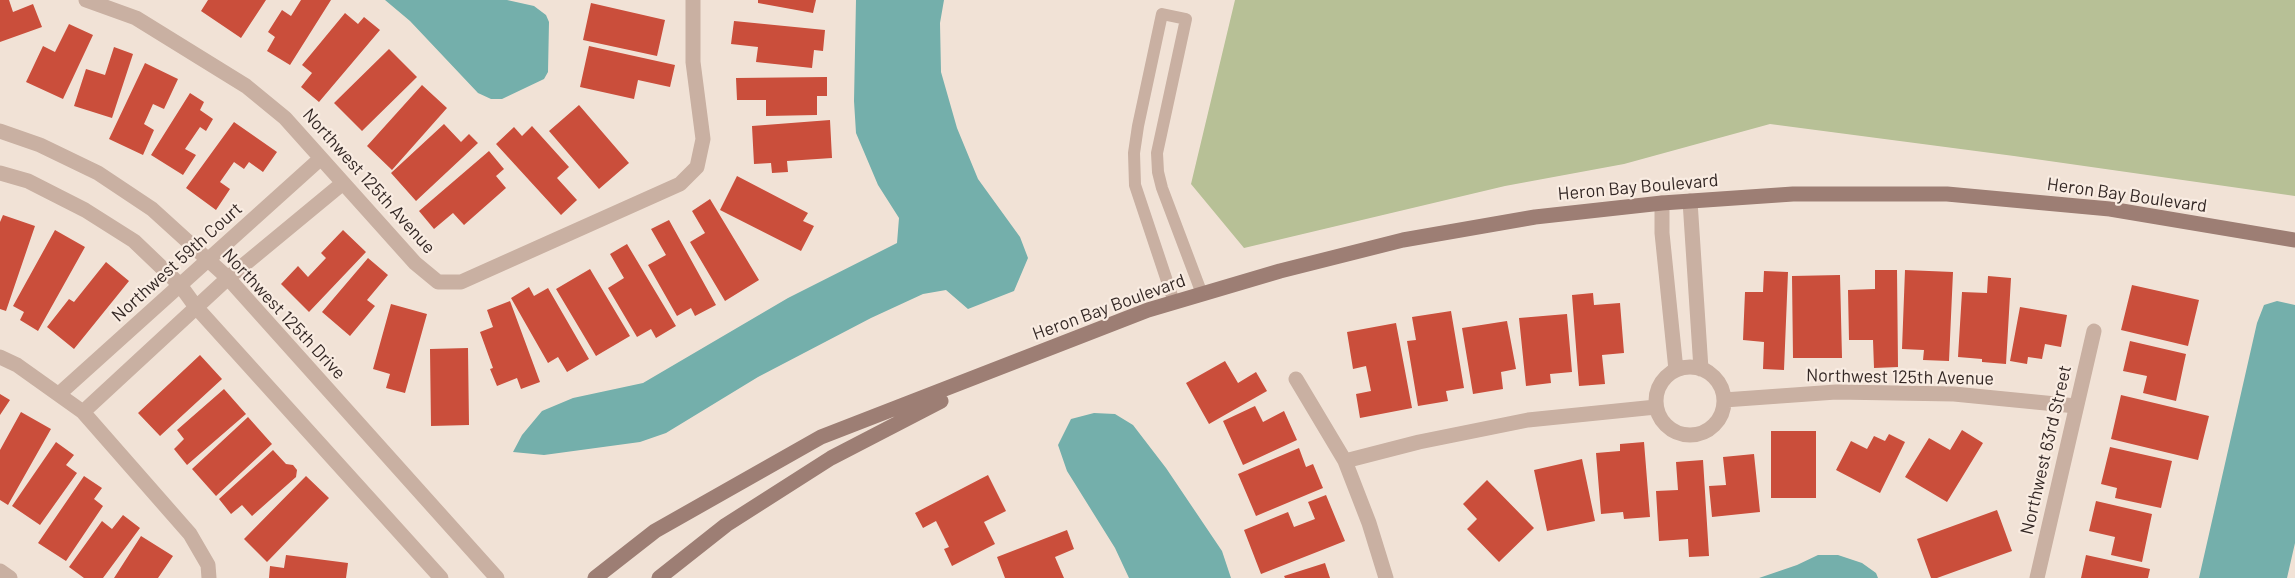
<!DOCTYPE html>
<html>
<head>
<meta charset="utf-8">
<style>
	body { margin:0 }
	canvas { display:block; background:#f1e2d6 }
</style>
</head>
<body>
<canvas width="2295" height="578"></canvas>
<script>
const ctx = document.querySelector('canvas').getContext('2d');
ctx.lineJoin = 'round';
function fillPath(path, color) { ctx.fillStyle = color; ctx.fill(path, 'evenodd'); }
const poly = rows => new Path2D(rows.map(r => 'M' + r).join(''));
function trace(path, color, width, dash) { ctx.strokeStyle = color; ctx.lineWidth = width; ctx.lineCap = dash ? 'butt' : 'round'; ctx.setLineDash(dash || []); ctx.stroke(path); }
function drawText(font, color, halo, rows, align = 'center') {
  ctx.font = font + ' Barlow,sans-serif'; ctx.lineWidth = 4.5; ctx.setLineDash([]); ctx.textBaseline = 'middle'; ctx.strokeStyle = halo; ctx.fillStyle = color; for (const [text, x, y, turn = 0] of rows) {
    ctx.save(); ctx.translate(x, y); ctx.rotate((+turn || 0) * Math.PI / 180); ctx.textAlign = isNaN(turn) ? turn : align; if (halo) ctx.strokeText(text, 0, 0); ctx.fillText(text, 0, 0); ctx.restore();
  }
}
fillPath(poly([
	[1235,0,2295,0,2295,196,2014,156,1770,124,1624,164,1505,186,1244,248,1191,184]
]), '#b7c096');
fillPath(poly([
	[385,0,507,0,534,6,546,15,549,22,548,72,544,79,502,99,491,99,478,93,410,21],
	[856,0,944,0,940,23,941,72,957,128,978,179,1020,237,1028,258,1014,291,968,309,946,290,923,294,871,318,758,377,666,433,640,442,544,455,513,452,522,435,542,411,573,398,643,383,788,298,897,243,899,218,878,185,856,133,854,101],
	[2277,301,2295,305,2295,543,2287,578,2199,578,2257,323,2264,305],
	[1094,413,1115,414,1133,425,1166,468,1222,551,1231,578,1129,578,1115,548,1067,471,1058,445,1071,419],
	[1818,555,1838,555,1862,563,1876,573,1878,578,1759,578,1797,565]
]), '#74afab');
fillPath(poly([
	[0,0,9,0,13,12,33,4,42,27,0,42],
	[208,0,266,0,241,38,201,11],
	[301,0,331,0,290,65,267,51,275,37,268,32,282,10,291,16],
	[758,0,816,0,813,13,758,3],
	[591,3,665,20,657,56,583,40],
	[345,13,358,24,364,17,380,30,319,102,301,87,312,73,302,65],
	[734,21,825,30,823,51,814,50,812,68,756,62,758,47,731,44],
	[69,24,93,35,63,99,26,82,43,46,55,52],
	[589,46,675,65,670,87,638,80,634,99,580,87],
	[114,47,133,54,112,118,74,106,86,69,105,75],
	[389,49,417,77,362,131,334,103],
	[145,63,178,79,164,109,153,104,144,124,154,130,143,155,109,139],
	[827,77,827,96,817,96,817,115,766,116,766,100,737,100,736,78],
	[422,85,447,108,392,170,367,146],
	[190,93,204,102,200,110,213,119,206,131,200,127,185,149,196,155,183,175,151,155],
	[579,105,629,163,599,189,549,131],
	[830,120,832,158,787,161,788,172,772,173,771,163,754,164,752,126],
	[234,122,277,152,263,172,249,162,244,169,234,162,220,182,230,189,216,210,186,188],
	[444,124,461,142,469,134,478,143,416,201,391,173],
	[532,126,569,167,557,178,577,200,561,215,496,144,514,127,522,136],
	[489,151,504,169,496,176,506,188,464,225,453,213,434,229,419,211],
	[737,176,808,213,803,221,814,226,801,251,720,210],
	[710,199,759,280,725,301,690,242,705,233,692,211],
	[3,215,35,226,6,311,0,309,0,222],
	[669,220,716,305,695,316,691,308,677,316,648,265,666,255,651,229],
	[55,230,85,247,38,331,20,320,24,312,13,306],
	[343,230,366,252,309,312,281,284,298,266,308,277,326,258,321,253],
	[627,244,676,326,656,338,651,329,637,337,608,288,624,278,610,254],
	[368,258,388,275,367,300,375,306,350,336,322,312],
	[106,262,129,281,74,349,47,327,69,299,74,302],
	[590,269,630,336,596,356,556,289],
	[1875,270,1897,270,1898,367,1874,368,1873,340,1849,340,1848,290,1875,289],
	[1905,270,1953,272,1949,361,1923,360,1924,350,1902,349],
	[1764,271,1788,272,1784,370,1763,369,1764,342,1743,340,1745,292,1763,292],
	[1840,275,1842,358,1793,358,1792,276],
	[1988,276,2011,278,2006,364,1982,362,1982,359,1958,357,1962,292,1987,293],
	[2132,285,2199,300,2188,346,2121,330],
	[529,287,534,296,548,288,589,359,567,372,558,357,548,363,511,298],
	[1593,293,1594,305,1620,303,1624,353,1602,355,1605,384,1579,386,1572,295],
	[510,301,540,382,521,389,517,378,497,386,490,369,493,368,480,332,493,327,487,310],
	[391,304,427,314,405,393,386,388,390,374,373,369],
	[2020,307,2067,315,2061,347,2045,344,2042,359,2028,357,2027,364,2010,361],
	[1451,311,1464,388,1446,391,1448,401,1418,406,1407,341,1416,340,1412,317],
	[1567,314,1572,372,1550,374,1551,383,1526,386,1519,318],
	[1507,321,1516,369,1501,372,1503,389,1473,394,1462,328],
	[1396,323,1412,408,1360,418,1356,394,1371,391,1366,366,1353,369,1347,332],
	[2130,341,2186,354,2176,401,2143,393,2147,376,2123,371],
	[468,348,469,425,431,426,430,349],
	[200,355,222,379,160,436,138,413],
	[1225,361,1238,383,1256,372,1267,391,1209,424,1186,383],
	[224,389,246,414,187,465,174,449,184,439,177,430],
	[0,394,10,400,0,415],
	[2121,395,2209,416,2198,460,2111,439],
	[1255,406,1263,422,1284,411,1297,440,1243,465,1223,421],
	[21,412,51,429,8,505,0,500,0,450],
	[248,417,272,444,216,496,192,469],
	[1962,430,1983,443,1947,502,1905,477,1929,438,1950,450],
	[1771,431,1816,431,1816,498,1771,498],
	[1889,434,1905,442,1880,493,1836,470,1851,441,1867,449,1874,436,1885,441],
	[56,442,74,455,66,465,77,473,40,525,12,506],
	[1644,442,1650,517,1624,519,1623,512,1601,514,1596,453,1620,451,1620,444],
	[2110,447,2172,461,2161,508,2115,498,2117,488,2101,484],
	[1299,448,1306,467,1313,464,1323,488,1256,516,1238,474],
	[273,450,286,464,293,465,297,470,296,477,252,516,242,505,231,514,219,499],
	[1754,454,1760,512,1712,517,1709,486,1726,485,1723,457],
	[1582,459,1595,521,1547,531,1534,470],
	[1703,460,1709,556,1689,557,1688,539,1659,541,1656,491,1678,490,1676,462],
	[988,475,1006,511,984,522,995,544,952,566,944,549,949,547,936,521,923,528,915,513],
	[84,476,102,488,94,499,103,506,66,561,38,543],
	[306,476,329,498,267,562,244,539],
	[1487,480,1534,528,1499,562,1467,529,1477,519,1463,504],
	[1326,495,1345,541,1261,574,1244,530,1288,512,1294,527,1315,519,1308,502],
	[2096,501,2152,514,2142,562,2111,555,2115,537,2089,531],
	[1997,510,2012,551,1937,578,1931,578,1917,539],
	[123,515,140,528,103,578,84,578,69,567,102,521,112,529],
	[1067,530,1074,549,1055,557,1064,578,1005,578,997,557],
	[141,536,173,556,158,578,114,578],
	[286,555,348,563,346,578,269,578,270,566,284,568],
	[2086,555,2150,569,2148,578,2081,578],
	[1325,563,1330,578,1285,578,1284,576]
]), '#ca4e3b');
trace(poly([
	[1174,302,1135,185,1134,153,1138,126,1162,14,1186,19,1157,153,1158,172,1162,188,1202,294]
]), '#c9b0a2', 12);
trace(poly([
	[86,0,136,18,246,86,285,118,415,263,438,282,461,282,680,184,697,167,703,139,693,62,693,0],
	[0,131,40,145,98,173,152,209,228,278,497,578],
	[0,173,28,181,85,210,134,241,180,285,196,307,441,578],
	[1690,201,1701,369],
	[1662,203,1662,233,1676,370],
	[0,357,17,365,83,412,190,534,208,565,209,578],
	'1656 401a34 34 0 1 1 68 0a34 34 0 1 1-68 0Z',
	[1296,379,1345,461,1369,523,1386,578],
	[59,394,320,159],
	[1724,400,1836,392,1954,394,2076,406],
	[83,412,228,278,343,183],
	[1345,461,1419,442,1528,420,1656,407],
	[0,571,10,578],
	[2037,578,2094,331]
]), '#c9b0a2', 15);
trace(poly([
	[595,578,655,531,821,437,1148,310,1280,271,1403,240,1535,217,1662,203,1793,194,1947,194,2110,209,2295,240],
	[659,578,726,525,831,458,941,401]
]), '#9d7e74', 15);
drawText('18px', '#342825', '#f9ece2', [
	["Northwest 125th Avenue",369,181,48],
	["Heron Bay Boulevard",1638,187,-5],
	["Heron Bay Boulevard",2127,195,8],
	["Northwest 59th Court",177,262,-42],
	["Heron Bay Boulevard",1109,307,-20],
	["Northwest 125th Drive",284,314,47],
	["Northwest 125th Avenue",1900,377,1],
	["Northwest 63rd Street",2046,450,-77]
]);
</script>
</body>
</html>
